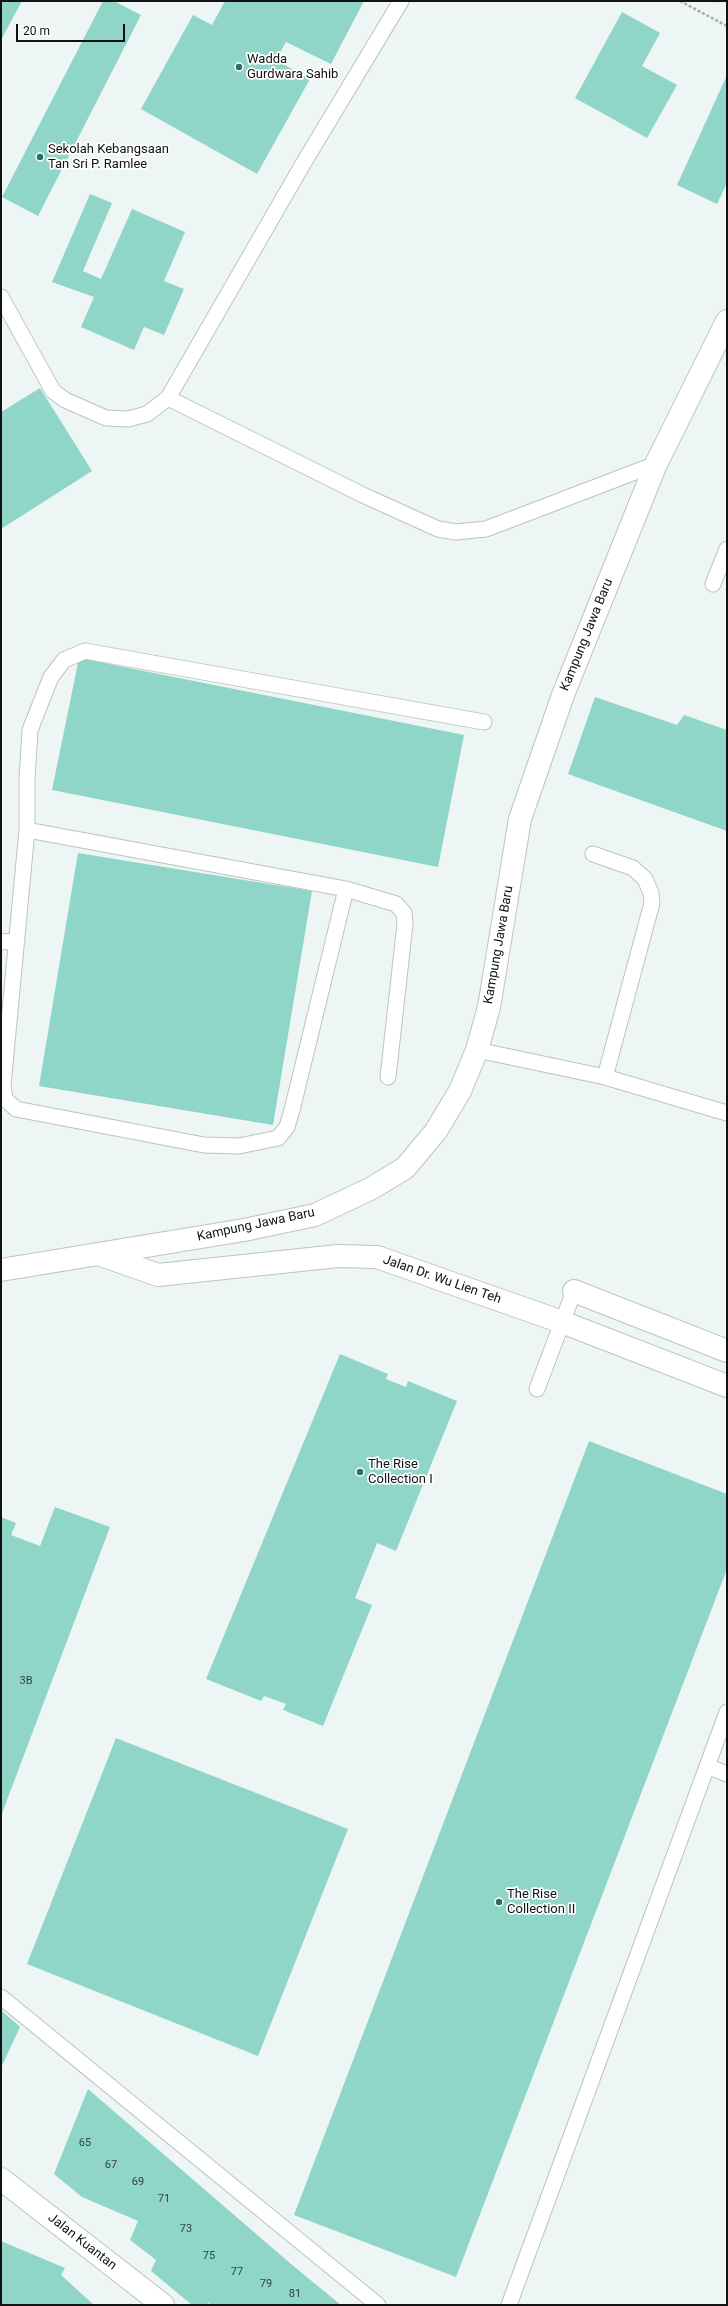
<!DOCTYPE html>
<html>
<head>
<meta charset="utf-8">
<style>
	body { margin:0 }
	#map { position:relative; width:728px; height:2306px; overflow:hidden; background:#edf6f4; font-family:Roboto,sans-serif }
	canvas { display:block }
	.frame { position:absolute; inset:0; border:2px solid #101312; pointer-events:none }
	.scale { position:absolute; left:16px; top:24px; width:109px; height:18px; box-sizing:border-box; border:2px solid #101312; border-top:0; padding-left:5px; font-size:12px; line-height:14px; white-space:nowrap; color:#101312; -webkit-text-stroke:3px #fff; paint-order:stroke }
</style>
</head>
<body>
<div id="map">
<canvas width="728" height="2306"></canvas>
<div class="frame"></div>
<div class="scale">20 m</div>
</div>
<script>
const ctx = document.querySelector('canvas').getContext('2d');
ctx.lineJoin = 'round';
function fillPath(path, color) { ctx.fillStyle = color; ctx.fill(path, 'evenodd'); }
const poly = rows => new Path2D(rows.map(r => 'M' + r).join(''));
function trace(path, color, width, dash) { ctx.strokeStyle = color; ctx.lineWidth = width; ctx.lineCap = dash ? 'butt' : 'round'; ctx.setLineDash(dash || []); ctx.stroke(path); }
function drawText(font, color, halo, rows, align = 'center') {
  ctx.font = font + ' Roboto,sans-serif'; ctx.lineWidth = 3.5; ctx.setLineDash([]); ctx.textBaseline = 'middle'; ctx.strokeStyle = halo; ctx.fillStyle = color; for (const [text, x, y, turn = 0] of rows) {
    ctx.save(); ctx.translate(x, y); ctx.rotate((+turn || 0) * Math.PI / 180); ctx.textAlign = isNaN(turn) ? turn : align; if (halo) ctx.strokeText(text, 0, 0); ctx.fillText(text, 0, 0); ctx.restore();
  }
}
fillPath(poly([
	[1,1,22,1,1,40],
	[103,1,114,1,141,15,38,216,2,197],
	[225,1,364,1,331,64,286,42,276,60,310,79,257,174,141,109,193,15,212,25],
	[622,12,660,33,642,66,677,85,647,138,575,98],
	[727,75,727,183,717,204,677,185],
	[90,194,112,203,83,271,101,279,132,209,185,232,164,281,184,289,164,335,144,327,134,350,81,327,94,297,52,282],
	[40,388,92,471,1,529,1,412],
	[79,658,464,735,438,867,52,790],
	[595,697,677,725,684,715,727,730,727,831,568,774],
	[78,853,312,891,273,1125,39,1086],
	[340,1354,388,1374,386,1379,406,1387,408,1381,457,1401,396,1551,377,1543,355,1598,372,1605,323,1726,283,1710,286,1704,264,1696,261,1701,206,1679],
	[589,1441,727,1494,727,1569,456,2277,294,2215],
	[55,1507,110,1527,1,1816,1,1517,16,1523,11,1535,40,1546],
	[116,1738,348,1829,258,2056,27,1964],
	[1,2010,20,2027,1,2068],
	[88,2089,291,2264,341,2305,212,2305,208,2303,207,2305,192,2305,151,2271,156,2260,130,2240,138,2221,82,2197,54,2174],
	[1,2241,65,2268,61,2275,94,2305,1,2305]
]), '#90d6c8');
const lane = poly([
	[1,297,53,391,65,400,106,418,128,419,147,414,168,398,303,164,401,1],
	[168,398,363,495,438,529,456,532,486,529,656,464],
	[713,584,727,549],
	[27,830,346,889,396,904,404,913,405,924,388,1077],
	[593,854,633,868,645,879,651,893,652,903,605,1077],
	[346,889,292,1110,287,1127,278,1138,239,1146,204,1145,16,1109,5,1099,3,1085,27,830,27,779,30,730,51,677,64,660,85,651,484,722],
	[1,942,17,941],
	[477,1050,605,1077,727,1113],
	[537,1389,574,1291],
	[707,1766,727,1774],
	[1,1997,378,2305],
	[509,2305,727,1712]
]);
const street = poly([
	[1,2179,163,2305]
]);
const secondary = poly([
	[101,1255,158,1275,338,1256,377,1257,562,1322,727,1386],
	[1,1270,244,1230,315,1215,372,1188,405,1168,436,1131,460,1091,477,1050,489,1007,520,819,563,695,656,464,727,321],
	[574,1291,727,1351]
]);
trace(lane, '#bcc4c2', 17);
trace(street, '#bcc4c2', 24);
trace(secondary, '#bcc4c2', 24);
trace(poly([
	[680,1,727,26],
	[713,1,716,1]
]), '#a6adab', 2.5, [3, 2]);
trace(lane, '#fff', 15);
trace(street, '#fff', 22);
trace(secondary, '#fff', 22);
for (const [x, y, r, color] of [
	[239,67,4,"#2a7064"],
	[40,157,4,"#2a7064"],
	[360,1472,4,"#2a7064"],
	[499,1902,4,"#2a7064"]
]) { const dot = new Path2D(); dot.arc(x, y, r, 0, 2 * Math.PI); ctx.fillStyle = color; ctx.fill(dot); trace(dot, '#fff', 1.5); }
drawText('11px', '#304440', null, [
	["3B",26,1681],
	["65",85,2143],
	["67",111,2165],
	["69",138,2182],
	["71",164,2199],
	["73",186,2229],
	["75",209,2256],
	["77",237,2272],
	["79",266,2284],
	["81",295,2294]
]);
drawText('13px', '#101312', '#fff', [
	["Wadda",247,60],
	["Gurdwara Sahib",247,75],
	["Sekolah Kebangsaan",48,150],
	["Tan Sri P. Ramlee",48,165],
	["The Rise",368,1465],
	["Collection I",368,1480],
	["The Rise",507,1895],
	["Collection II",507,1910]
], 'left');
drawText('13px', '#101312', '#fff', [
	["Kampung Jawa Baru",587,635,-68],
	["Kampung Jawa Baru",499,945,-80],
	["Kampung Jawa Baru",256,1225,-12],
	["Jalan Dr. Wu Lien Teh",442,1280,19],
	["Jalan Kuantan",82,2242,38]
]);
</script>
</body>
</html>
